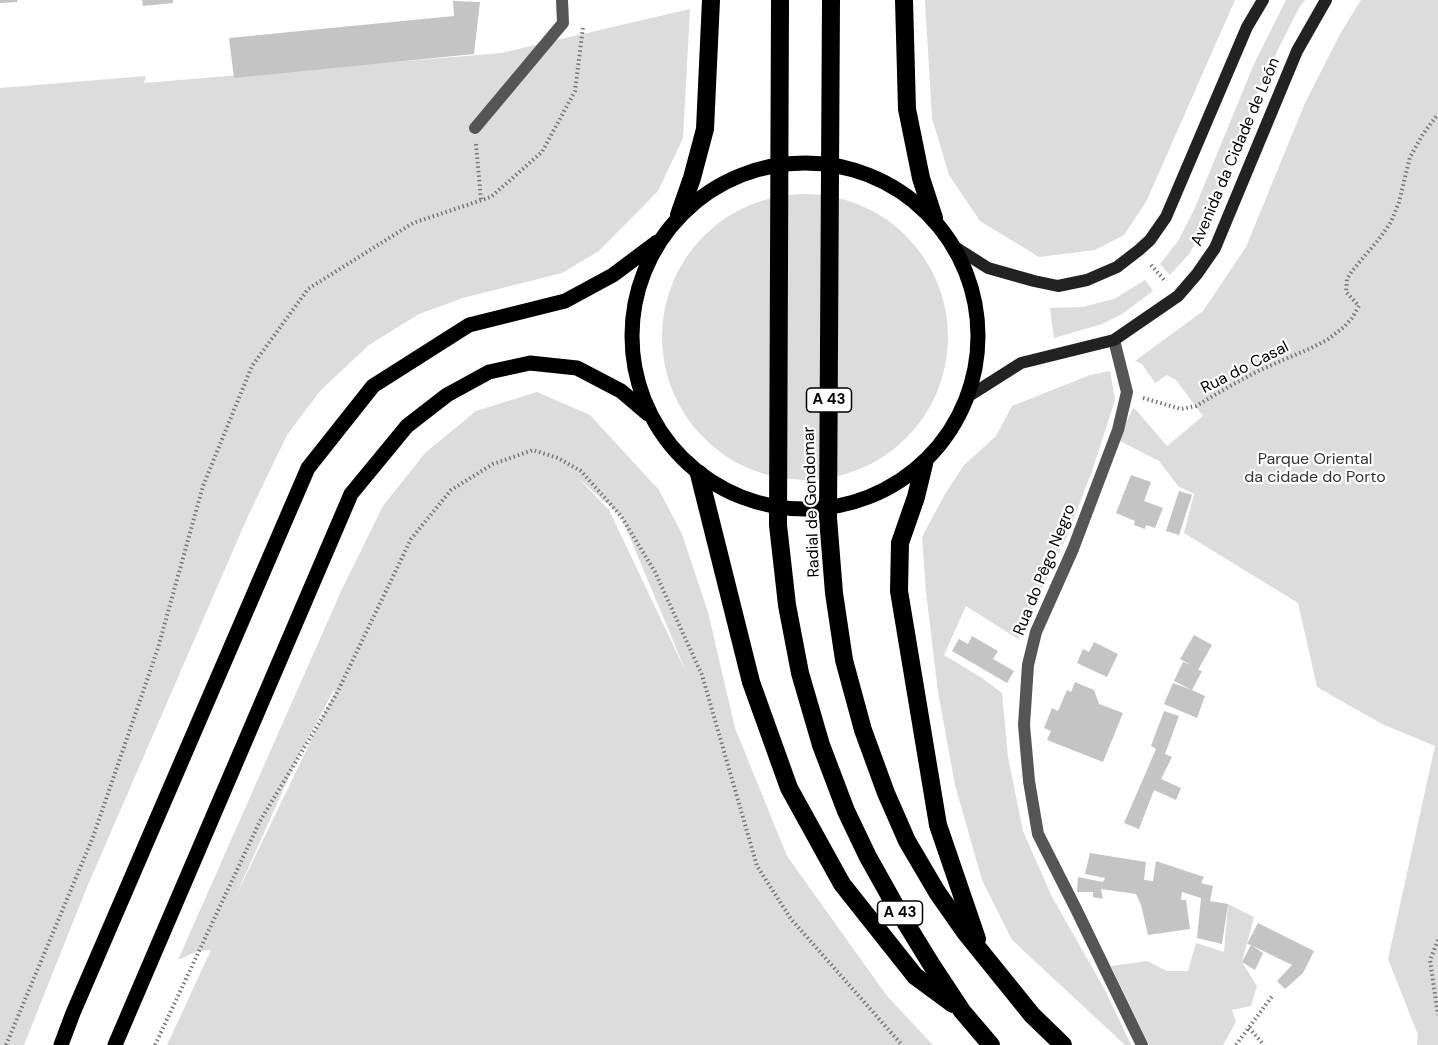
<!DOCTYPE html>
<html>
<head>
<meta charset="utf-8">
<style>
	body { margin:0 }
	canvas { display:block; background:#fff }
</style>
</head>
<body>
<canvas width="1438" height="1045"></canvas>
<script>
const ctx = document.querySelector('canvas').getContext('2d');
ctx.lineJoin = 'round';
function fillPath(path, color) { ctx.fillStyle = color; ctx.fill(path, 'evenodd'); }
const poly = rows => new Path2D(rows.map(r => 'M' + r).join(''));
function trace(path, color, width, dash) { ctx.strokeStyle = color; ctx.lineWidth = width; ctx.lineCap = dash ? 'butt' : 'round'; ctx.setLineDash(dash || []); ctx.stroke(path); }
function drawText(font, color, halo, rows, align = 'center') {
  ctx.font = font + ' "DM Sans",sans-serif'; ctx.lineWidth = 4.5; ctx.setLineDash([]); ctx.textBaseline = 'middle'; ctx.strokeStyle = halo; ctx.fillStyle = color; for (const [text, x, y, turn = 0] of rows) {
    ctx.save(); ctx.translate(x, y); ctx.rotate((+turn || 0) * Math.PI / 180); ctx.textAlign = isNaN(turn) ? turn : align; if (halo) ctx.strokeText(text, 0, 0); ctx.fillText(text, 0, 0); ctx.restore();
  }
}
fillPath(poly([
	[925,0,1235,0,1146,202,1124,235,1095,250,1039,257,980,221,949,175,932,118],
	[1286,0,1305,0,1299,8,1265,75,1207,217,1190,253,1170,275,1160,264,1178,241,1194,210,1254,64],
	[1361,0,1438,0,1438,1045,1417,1045,1418,1035,1388,959,1435,746,1382,724,1317,687,1298,603,1184,533,1194,494,1178,486,1159,461,1118,440,1133,408,1137,411,1167,446,1203,416,1176,380,1167,375,1155,383,1142,364,1135,361,1203,311,1246,247,1305,103,1340,34],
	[690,9,683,138,658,191,599,251,562,273,463,298,419,314,369,345,320,391,287,435,248,516,87,887,24,1045,0,1045,0,88,146,76,144,83,501,53],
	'662 337a143 143 0 1 1 286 0a143 143 0 1 1-286 0Z',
	[1145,280,1153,291,1122,314,1102,324,1054,338,1050,308,1082,307,1114,299],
	[1110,371,1115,400,1092,471,1067,536,1018,639,966,606,944,655,982,678,1002,693,1008,757,1023,831,1051,895,1105,990,1131,1045,1125,1045,1012,940,982,880,955,785,938,692,926,592,922,537,945,494,964,465,996,436,1012,406,1090,375],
	[537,392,590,415,659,490,682,534,708,612,735,728,787,856,887,996,933,1045,167,1045,211,950,198,951,178,960,342,589,383,506,425,453,476,411],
	[578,478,621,516,687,674,609,510],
	[334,690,335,691,234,900,297,759],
	[1228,904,1254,917,1242,962,1257,986,1251,1006,1232,1010,1236,1022,1223,1045,1149,1045,1111,966,1147,961,1167,971,1188,971,1196,943,1224,952]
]), '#dcdcdc');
fillPath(poly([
	[0,0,17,0,18,2,0,3],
	[142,0,173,0,173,3,143,6],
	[453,1,480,2,474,54,234,78,229,38,454,16],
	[1131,475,1151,482,1144,501,1163,508,1155,528,1146,525,1145,529,1134,525,1135,521,1116,513],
	[1179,491,1192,495,1179,535,1166,531],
	[1194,635,1212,645,1198,670,1202,671,1192,690,1205,696,1197,718,1164,704,1173,683,1192,690,1174,681,1183,662,1191,665,1180,659],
	[972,636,998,651,993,659,1014,671,1007,683,952,651,959,639,968,644],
	[1094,642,1118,654,1107,677,1077,663,1083,649,1089,652],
	[1075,682,1094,690,1099,704,1123,713,1103,762,1047,740,1051,731,1044,728,1052,708,1058,711,1067,690,1071,692],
	[1164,711,1179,716,1165,754,1172,757,1161,779,1181,788,1176,800,1154,790,1139,829,1124,823,1156,749,1151,746],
	[1090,853,1146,862,1144,880,1153,881,1156,861,1204,877,1201,883,1213,886,1210,901,1228,904,1222,944,1197,938,1201,898,1182,892,1181,900,1186,900,1190,929,1148,935,1141,905,1136,894,1101,889,1103,899,1093,897,1093,892,1077,892,1078,877,1103,882,1105,878,1085,874],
	[1258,923,1314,951,1303,973,1285,989,1277,981,1292,965,1251,945,1263,953,1255,970,1242,962,1251,945,1247,944]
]), '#c4c4c4');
trace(poly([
	[476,144,481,200],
	[1151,265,1166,282],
	[1143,398,1181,409,1196,406,1230,386,1260,370,1309,349,1327,340,1344,327,1352,318,1359,306,1346,292,1347,279,1352,271,1379,239,1391,222,1399,202,1410,157,1423,134,1438,114],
	[1438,940,1430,960,1438,1015],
	[1249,1028,1264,1045],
	[6,1045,93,837,158,648,203,486,252,366,308,289,413,223,491,197,542,152,575,91,583,27],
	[155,1045,260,821,336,695,411,539,451,490,493,464,533,450,558,458,581,471,621,516,655,572,702,675,757,866,791,919,902,1045],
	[1236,1045,1273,995]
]), '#777', 4, [1.5, 3]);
trace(poly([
	[475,128,563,23,562,0]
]), '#555', 12);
trace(poly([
	[1114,340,1127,392,1118,430,1073,549,1036,632,1028,665,1024,725,1029,781,1038,834,1076,909,1142,1045]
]), '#555', 12);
trace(poly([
	[955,247,988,268,1034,281,1058,286,1087,280,1117,267,1139,250,1150,240,1166,217,1247,27,1263,0],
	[969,396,1021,363,1114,340,1178,296,1197,274,1215,248,1297,51,1326,0]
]), '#222', 12);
trace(poly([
	'632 336a173 173 0 1 1 346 0a173 173 0 1 1-346 0Z',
	[61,1045,73,1013,308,468,373,386,469,325,565,301,613,275,657,242],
	[115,1045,351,494,407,426,447,395,489,372,530,363,577,368,621,391,648,414]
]), '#000', 15);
trace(poly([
	[780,0,778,525,787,605,800,673,821,745,846,811,868,857,896,907,931,964,962,1011,991,1045],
	[831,0,828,518,834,593,844,660,863,730,886,793,907,841,937,892,965,932,1032,1015,1063,1045],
	[904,0,907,109,921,178,934,218],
	[679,215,692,178,705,129,711,0],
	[924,464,916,497,900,543,899,591,938,825,977,939],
	[699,474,751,682,789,788,842,884,915,976,953,1004]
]), '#000', 18);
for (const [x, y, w] of [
	[829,400,45],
	[900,913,45]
]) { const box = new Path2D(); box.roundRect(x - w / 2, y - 12, w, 24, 4.5); ctx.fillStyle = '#fff'; ctx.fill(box); trace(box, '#000', 1.5); }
drawText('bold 15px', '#000', null, [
	["A 43",829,400],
	["A 43",900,913]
]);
drawText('16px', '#000', '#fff', [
	["Avenida da Cidade de León",1236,152,-67],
	["Rua do Casal",1245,368,-27],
	["Radial de Gondomar",812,502,-92],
	["Rua do Pêgo Negro",1045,570,-68]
]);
drawText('16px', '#333', '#fff', [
	["Parque Oriental",1315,460],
	["da cidade do Porto",1315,478]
]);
</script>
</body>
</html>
